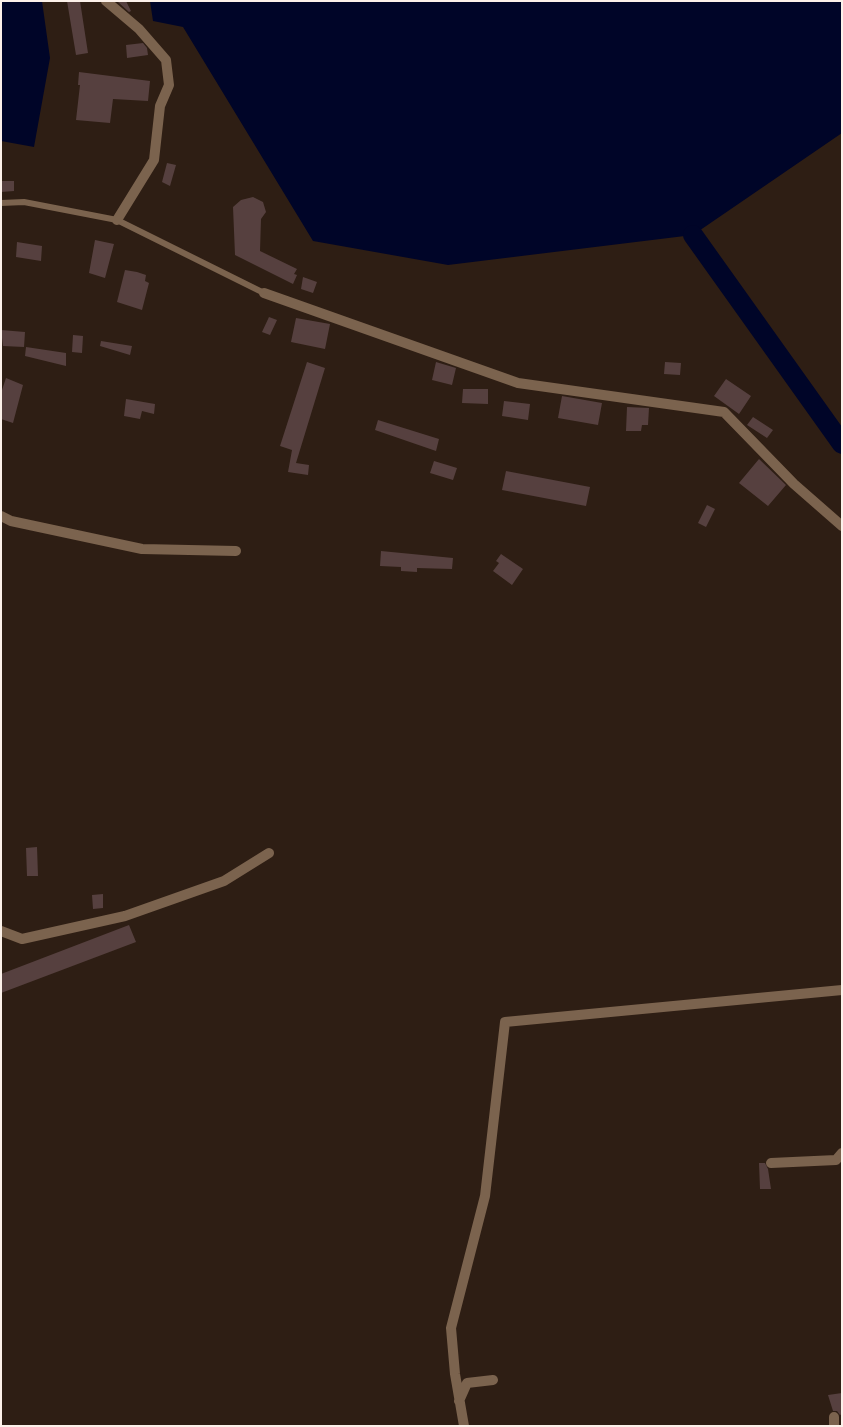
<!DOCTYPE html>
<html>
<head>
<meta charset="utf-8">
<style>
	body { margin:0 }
	#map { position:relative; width:843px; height:1427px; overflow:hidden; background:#2e1e14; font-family:"Golos Text",sans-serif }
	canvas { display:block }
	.frame { position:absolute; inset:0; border:2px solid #fcf1ea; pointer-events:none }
</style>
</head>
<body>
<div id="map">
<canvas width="843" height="1427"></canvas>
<div class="frame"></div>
</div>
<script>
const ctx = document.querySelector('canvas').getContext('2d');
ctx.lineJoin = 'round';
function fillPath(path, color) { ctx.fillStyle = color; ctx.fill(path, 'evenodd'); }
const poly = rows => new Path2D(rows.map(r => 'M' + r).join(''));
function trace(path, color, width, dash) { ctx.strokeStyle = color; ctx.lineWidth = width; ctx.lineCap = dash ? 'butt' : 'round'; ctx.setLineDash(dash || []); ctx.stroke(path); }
fillPath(poly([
	[1,1,42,1,50,58,34,147,1,141],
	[150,1,842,1,842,133,693,235,448,265,313,241,183,27,153,21]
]), '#000528');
trace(poly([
	[693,235,842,444]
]), '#000528', 20);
fillPath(poly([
	[67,1,80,1,88,53,76,55],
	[126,1,131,11,129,12,118,2],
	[143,43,147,48,148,55,127,58,126,45],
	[79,72,150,81,148,101,113,99,110,123,76,120,80,85,78,85],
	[167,163,176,165,170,186,162,182],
	[1,181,14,181,14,191,1,192],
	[253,197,263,202,266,212,261,219,260,251,297,269,294,274,297,275,293,284,235,255,233,207,241,200],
	[95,240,114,244,105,278,89,273],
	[17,242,42,246,41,261,16,257],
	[125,270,137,272,146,275,145,281,149,283,142,310,117,302],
	[303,277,317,282,313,293,301,289],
	[269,317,277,320,270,335,262,332],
	[296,318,330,324,325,349,291,342],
	[1,330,25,332,24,347,3,346],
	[73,335,83,336,82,353,72,352],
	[101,341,132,346,130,355,100,346],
	[26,347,66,353,66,366,25,356],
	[307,362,325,368,296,463,309,465,308,475,288,472,292,450,280,446],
	[436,362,456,368,452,385,432,380],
	[665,362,681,363,680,375,664,374],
	[6,378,23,385,13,423,1,419,1,393],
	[726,379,751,396,739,414,714,396],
	[463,389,488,389,488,404,462,403],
	[562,396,602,403,598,425,558,418],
	[126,399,155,404,154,414,142,411,140,419,124,416],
	[504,401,530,404,528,420,502,416],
	[627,407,649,408,648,425,642,425,641,431,626,431],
	[753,417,773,430,767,438,747,425],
	[378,420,439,439,436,451,375,430],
	[759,459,786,485,768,506,739,483],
	[434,461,457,468,453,480,430,473],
	[506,471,590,487,586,506,502,490],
	[707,505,715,509,706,527,698,523],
	[381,551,453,558,452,569,417,568,417,572,401,571,401,567,380,566],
	[501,554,523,569,512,585,493,571,499,563,496,561],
	[37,847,38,876,27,876,26,848],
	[103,894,103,908,93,909,92,895],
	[129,925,136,942,1,993,1,974],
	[759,1163,765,1163,768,1169,771,1189,760,1189],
	[842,1393,842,1414,840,1415,837,1411,833,1411,828,1395]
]), '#56403f');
trace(poly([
	[1,203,24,202,117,220,264,293]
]), '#7b634e', 6);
trace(poly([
	[106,1,139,29,166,60,169,85,160,106,154,160,117,220],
	[264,293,518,383,724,412,794,484,842,526],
	[1,516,11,521,142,549,236,551],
	[1,931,22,939,125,916,224,881,269,853],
	[771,1163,836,1160,842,1153],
	[459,1401,467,1383,493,1380],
	[464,1426,455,1374,451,1328,485,1196,505,1022,842,990],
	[834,1426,834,1417]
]), '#7b634e', 10);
</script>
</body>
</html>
